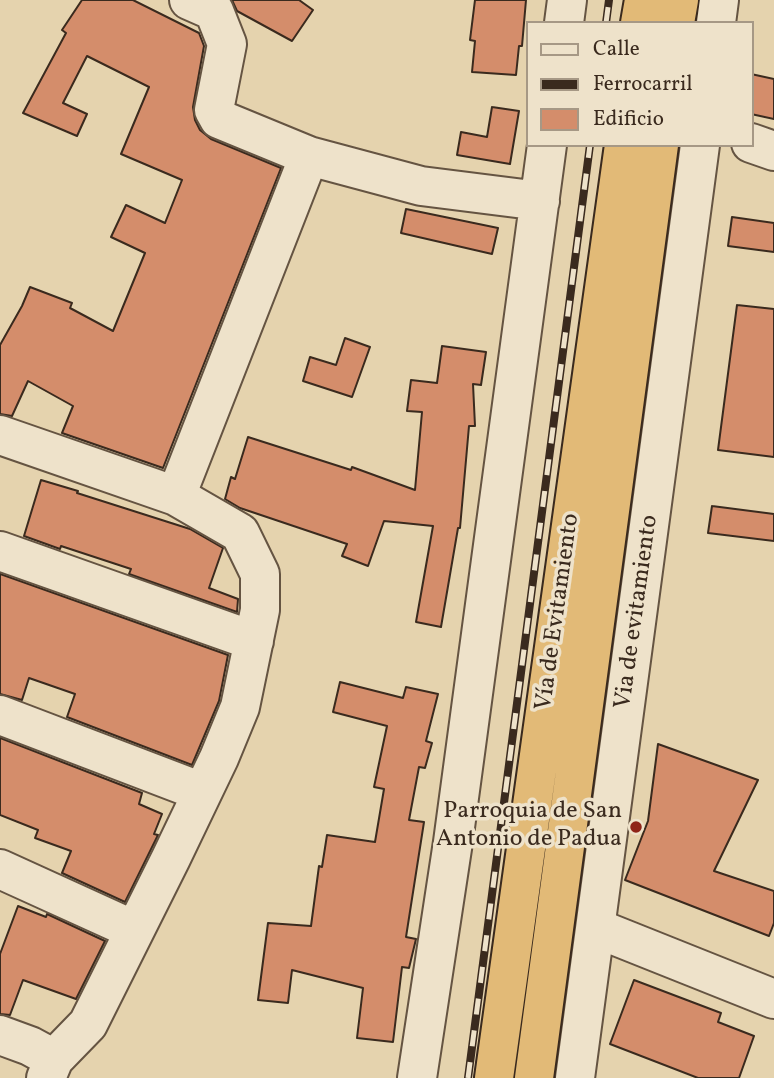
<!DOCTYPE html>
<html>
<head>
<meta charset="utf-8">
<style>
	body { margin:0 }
	#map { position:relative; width:774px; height:1078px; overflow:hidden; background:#e5d3ae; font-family:Vollkorn,serif }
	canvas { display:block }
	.legend { position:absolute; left:526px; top:21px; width:228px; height:126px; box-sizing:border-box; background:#eee2ca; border:2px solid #a69885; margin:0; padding:9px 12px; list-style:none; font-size:21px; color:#3a2a1e }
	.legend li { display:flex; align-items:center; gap:14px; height:35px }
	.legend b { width:35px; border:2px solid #a69885 }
</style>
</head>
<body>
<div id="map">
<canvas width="774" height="1078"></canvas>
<ul class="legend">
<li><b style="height:9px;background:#eee2ca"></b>Calle</li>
<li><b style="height:9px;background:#3a2a1e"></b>Ferrocarril</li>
<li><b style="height:19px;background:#d48d6b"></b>Edificio</li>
</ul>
</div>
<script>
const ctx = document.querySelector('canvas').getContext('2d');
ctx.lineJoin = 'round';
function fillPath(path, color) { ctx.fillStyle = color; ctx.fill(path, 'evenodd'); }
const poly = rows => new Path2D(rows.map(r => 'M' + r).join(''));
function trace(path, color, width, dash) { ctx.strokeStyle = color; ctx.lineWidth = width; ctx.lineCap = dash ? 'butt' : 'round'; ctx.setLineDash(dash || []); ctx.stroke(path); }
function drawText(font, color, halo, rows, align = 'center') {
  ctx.font = font + ' Vollkorn,serif'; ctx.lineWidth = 7; ctx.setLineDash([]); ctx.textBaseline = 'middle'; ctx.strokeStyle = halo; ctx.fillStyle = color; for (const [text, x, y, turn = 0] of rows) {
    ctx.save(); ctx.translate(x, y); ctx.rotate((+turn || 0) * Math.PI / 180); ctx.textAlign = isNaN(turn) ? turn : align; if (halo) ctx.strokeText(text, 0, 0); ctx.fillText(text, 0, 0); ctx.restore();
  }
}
const building = poly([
	[82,0,133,0,199,33,204,46,193,107,195,120,200,130,211,139,281,168,163,468,62,433,73,406,28,381,12,416,0,414,0,345,22,306,30,287,72,303,70,308,113,331,145,253,111,237,126,205,165,223,182,180,121,154,149,87,87,56,63,103,87,114,77,136,23,113,66,33,62,30,82,0],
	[232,0,299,0,313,10,292,41,237,11,232,0],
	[475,0,526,0,522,46,519,46,516,75,472,72,475,41,470,40,475,0],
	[751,74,774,79,774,119,751,114,751,74],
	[492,107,519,111,510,164,457,155,461,132,487,137,492,107],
	[406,209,498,228,492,254,401,233,406,209],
	[732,217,774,223,774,252,728,246,732,217],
	[737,305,774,309,774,457,718,450,737,305],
	[345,338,370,347,352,397,303,381,310,357,336,365,345,338],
	[442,346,486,352,481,385,473,384,475,426,469,426,460,528,458,528,441,627,416,622,433,526,384,521,368,566,342,556,347,544,240,508,225,499,231,477,235,479,248,437,351,470,352,467,415,490,422,412,407,411,411,380,437,383,442,346],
	[41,480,78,491,77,493,190,529,223,548,209,588,238,599,237,612,129,574,131,569,61,546,60,549,24,536,41,480],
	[712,506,774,514,774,541,708,533,712,506],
	[0,574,228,655,219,701,192,765,67,717,75,694,29,678,22,700,0,694,0,574],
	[340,682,403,698,406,687,438,694,426,741,432,743,425,768,419,767,409,820,424,822,406,937,416,939,409,968,402,967,393,1042,357,1038,363,988,292,970,288,1003,258,1000,268,923,311,926,319,866,322,867,327,835,375,842,384,789,374,787,387,726,333,712,340,682],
	[0,738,142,793,139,804,162,814,154,834,158,835,125,902,62,873,71,851,35,838,38,830,0,815,0,738],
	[658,744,758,780,714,871,774,891,774,923,769,936,625,880,648,821,658,744],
	[18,906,46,917,47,914,105,941,76,999,23,980,10,1015,0,1014,0,954,18,906],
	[634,980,721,1013,718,1022,754,1036,739,1078,698,1078,610,1044,634,980]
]);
fillPath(building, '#d48d6b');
trace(building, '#3a2a1e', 2);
const minor = poly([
	[189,0,214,11,227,44,214,110,219,119,309,156,421,186,540,201],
	[564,23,567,0],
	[716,23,719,0],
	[751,143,774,151],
	[0,435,176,496,309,156],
	[0,551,254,641],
	[0,715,202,792],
	[0,869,134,930],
	[596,928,774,999],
	[0,1035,30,1046,54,1059],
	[46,1078,54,1059,88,1024,171,858,219,758,240,707,260,610,260,574,240,533,176,496],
	[417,1078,453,842,547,145],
	[575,1078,700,145]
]);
const highway = poly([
	[640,23,644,0],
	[675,23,679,0],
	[494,1078,624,145],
	[534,1078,659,145]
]);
trace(minor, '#655442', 42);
trace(highway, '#3a2a1e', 42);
trace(minor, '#eee2ca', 38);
trace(highway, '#e2ba77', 38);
const rail = poly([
	[606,23,609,0],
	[468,1078,590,145]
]);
trace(rail, '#3a2a1e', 8);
trace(rail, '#eee2ca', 5, [16]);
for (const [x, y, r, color] of [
	[636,827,7,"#8f2418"]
]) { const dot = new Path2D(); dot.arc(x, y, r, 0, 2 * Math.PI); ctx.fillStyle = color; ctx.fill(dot); trace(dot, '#eee2ca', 2.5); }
drawText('24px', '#3a2a1e', '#eee2ca', [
	["Vía de Evitamiento",559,612,-82],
	["Via de evitamiento",638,612,-82]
]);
drawText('24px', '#3a2a1e', '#eee2ca', [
	["Parroquia de San",622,813],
	["Antonio de Padua",622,841]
], 'right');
</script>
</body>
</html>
